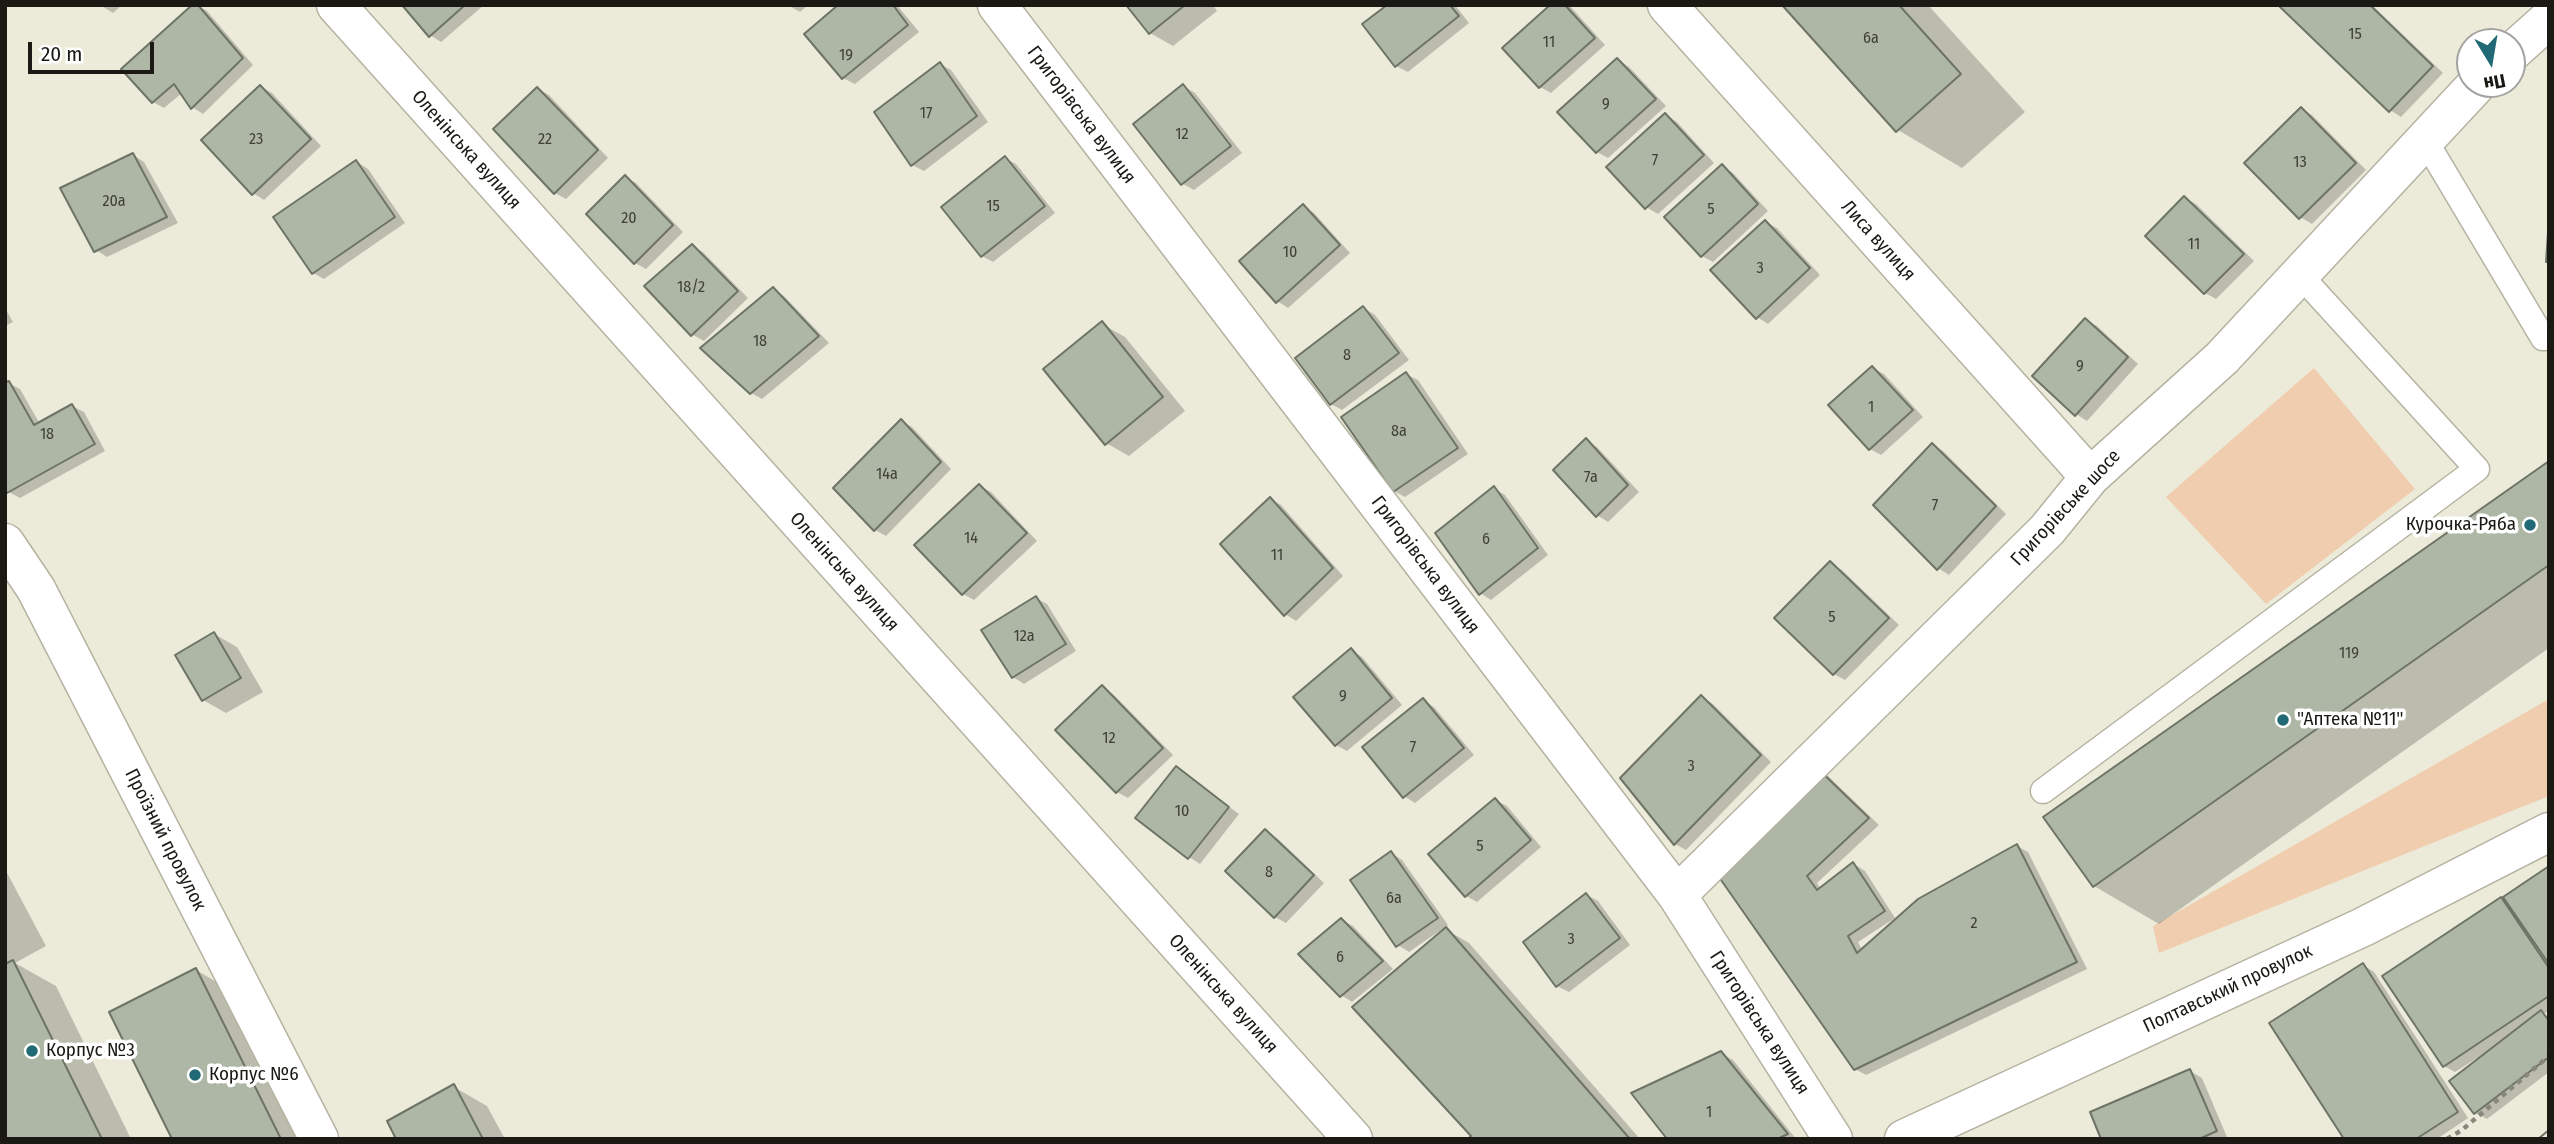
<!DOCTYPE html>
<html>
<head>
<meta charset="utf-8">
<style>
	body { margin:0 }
	#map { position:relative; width:2554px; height:1144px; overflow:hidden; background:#ecebda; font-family:"Fira Sans Condensed",sans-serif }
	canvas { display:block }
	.frame { position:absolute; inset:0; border:7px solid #1a1913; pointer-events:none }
	.north { position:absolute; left:2456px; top:28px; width:70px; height:70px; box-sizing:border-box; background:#fff; border:2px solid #a3a3a1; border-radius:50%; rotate:169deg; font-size:19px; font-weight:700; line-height:28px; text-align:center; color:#1a1913 }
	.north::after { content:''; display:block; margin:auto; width:24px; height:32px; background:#206975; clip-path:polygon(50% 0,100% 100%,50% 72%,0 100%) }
	.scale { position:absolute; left:28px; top:42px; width:126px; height:32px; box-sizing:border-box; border:4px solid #1a1913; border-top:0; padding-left:9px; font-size:21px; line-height:24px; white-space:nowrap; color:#1a1913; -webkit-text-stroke:5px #fff; paint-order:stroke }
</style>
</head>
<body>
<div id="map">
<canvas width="2554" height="1144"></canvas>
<div class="frame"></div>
<div class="north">Пн</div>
<div class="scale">20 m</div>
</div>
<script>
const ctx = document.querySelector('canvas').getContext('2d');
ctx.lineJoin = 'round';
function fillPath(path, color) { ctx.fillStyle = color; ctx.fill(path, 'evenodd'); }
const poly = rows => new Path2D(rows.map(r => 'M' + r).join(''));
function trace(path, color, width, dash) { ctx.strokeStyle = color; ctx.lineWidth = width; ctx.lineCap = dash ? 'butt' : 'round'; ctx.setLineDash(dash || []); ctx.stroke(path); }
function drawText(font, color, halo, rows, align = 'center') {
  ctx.font = font + ' "Fira Sans Condensed",sans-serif'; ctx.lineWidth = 7; ctx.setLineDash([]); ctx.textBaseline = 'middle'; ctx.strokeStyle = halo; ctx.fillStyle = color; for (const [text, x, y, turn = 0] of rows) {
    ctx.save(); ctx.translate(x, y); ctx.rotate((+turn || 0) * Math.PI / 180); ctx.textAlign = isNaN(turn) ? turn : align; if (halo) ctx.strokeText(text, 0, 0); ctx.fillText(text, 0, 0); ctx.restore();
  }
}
fillPath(poly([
	[2314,368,2415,489,2266,604,2166,497],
	[2549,699,2549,796,2159,953,2153,926]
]), '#f0cdae');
fillPath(poly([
	[100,5,122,5,113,13],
	[196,5,207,11,253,65,203,114,192,107,182,93,164,108,153,102,124,69],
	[404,5,484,5,441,42,430,35],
	[788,5,808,5,800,12],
	[841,5,897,5,919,32,855,84,843,78,806,34],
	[1128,5,1213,5,1217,11,1173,46,1150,33],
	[1390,5,1455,5,1469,23,1408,72,1396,66],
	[1552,5,1570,6,1605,45,1551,93,1540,87],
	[1785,5,1928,5,2025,112,1962,168,1898,130],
	[2281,5,2372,5,2443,73,2401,117,2390,110],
	[1618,60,1629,67,1666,106,1608,158,1597,152],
	[940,64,951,70,988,122,924,171,912,165],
	[1183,86,1195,93,1242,153,1194,190,1183,184,1136,124],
	[261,87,272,93,321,146,264,200,253,193],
	[538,89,549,95,608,158,566,199,555,193],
	[2301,109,2312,115,2366,170,2312,224,2300,217],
	[1665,115,1677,122,1714,163,1658,214,1646,207],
	[133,155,144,162,178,223,107,257,96,250],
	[1005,158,1016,164,1055,213,993,262,982,256],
	[357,162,368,169,405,223,324,279,313,273],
	[1722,166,1733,173,1768,211,1713,262,1702,256],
	[625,177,636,183,683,232,646,269,635,263],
	[2185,198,2196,204,2254,261,2216,299,2205,293],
	[1303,206,1314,213,1350,253,1288,308,1277,301],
	[1765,222,1777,228,1820,275,1768,324,1757,317],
	[692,246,703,252,748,298,704,341,693,335,646,286],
	[773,290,784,296,829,343,762,399,751,393],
	[5,308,13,322,5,326],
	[1364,308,1375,315,1409,360,1342,410,1331,404],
	[2085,320,2097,326,2138,364,2087,421,2076,414],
	[1102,324,1125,337,1185,411,1129,456,1106,443],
	[1872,368,1884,374,1923,417,1881,455,1870,449],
	[1406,374,1418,380,1468,454,1405,497,1394,491],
	[9,383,20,389,40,424,72,406,84,412,105,451,20,498,9,492],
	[901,421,912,427,951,469,886,536,875,530],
	[1586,441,1597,447,1639,492,1608,522,1597,515],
	[1932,445,1943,451,2006,514,1949,575,1938,568],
	[2549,463,2549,648,2159,924,2094,886],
	[980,486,991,492,1037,541,974,600,963,594],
	[1494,488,1505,495,1548,555,1491,600,1480,593],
	[1270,499,1281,505,1343,576,1296,621,1285,614],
	[1830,563,1842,570,1899,625,1845,680,1834,674],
	[1036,598,1047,604,1076,651,1024,684,1013,677],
	[214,634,237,647,263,692,226,713,203,700],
	[1351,650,1362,657,1402,705,1347,751,1336,745],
	[1102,687,1113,694,1173,755,1128,798,1117,792],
	[1702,697,1713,704,1771,762,1686,850,1675,844,1622,778],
	[1423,700,1434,707,1474,755,1415,803,1404,796],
	[1176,768,1239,814,1200,864,1189,857],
	[1825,773,1879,825,1817,883,1821,889,1854,864,1865,871,1895,918,1858,942,1862,950,2017,846,2028,852,2087,969,1866,1075,1855,1069,1716,870],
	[1495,800,1507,806,1541,847,1477,902,1466,896],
	[1265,832,1277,838,1324,883,1286,923,1275,917],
	[1391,853,1402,860,1448,925,1409,952,1398,945],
	[2549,868,2549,1011,2543,1014,2549,1017,2549,1072,2487,1119,2476,1113,2451,1081,2479,1060,2477,1058,2455,1072,2444,1066,2384,977],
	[5,869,46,946,15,963,56,986,131,1139,5,1139],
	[1587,895,1598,901,1630,945,1569,992,1557,986,1525,942],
	[1341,920,1353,926,1393,969,1352,1002,1341,995],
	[1445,929,1469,943,1640,1139,1471,1139,1474,1136],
	[2363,965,2374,972,2468,1118,2437,1139,2346,1139],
	[196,970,239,995,310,1139,174,1139],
	[1721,1053,1733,1060,1796,1139,1670,1139],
	[2190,1071,2202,1078,2227,1137,2103,1139],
	[454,1087,487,1106,505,1139,398,1139]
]), '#0003');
const building = poly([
	[192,5,198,5,243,58,191,109,174,84,152,103,121,69,192,5],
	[402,5,465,5,429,37,402,5],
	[838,5,893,5,908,25,842,79,804,34,838,5],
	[1126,5,1185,5,1149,34,1126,5],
	[1387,5,1450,5,1459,16,1395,67,1362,24,1387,5],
	[1550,5,1565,5,1595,38,1539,88,1502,48,1550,5],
	[1782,5,1899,5,1961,74,1896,132,1782,5],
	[2278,5,2370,5,2433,66,2389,112,2278,5],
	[1617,58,1656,99,1596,153,1557,112,1617,58],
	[940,62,977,116,911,166,874,112,940,62],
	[1183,84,1231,146,1181,185,1133,124,1183,84],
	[260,85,311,139,252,195,201,140,260,85],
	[537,87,598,150,554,194,493,129,537,87],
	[2301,107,2356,163,2299,219,2244,163,2301,107],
	[1665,113,1704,155,1645,209,1606,167,1665,113],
	[133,153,167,217,94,252,60,188,133,153],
	[1005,156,1045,206,981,257,941,207,1005,156],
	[356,160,395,217,312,274,273,217,356,160],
	[1722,164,1758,204,1701,257,1664,217,1722,164],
	[625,175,673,225,634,264,586,214,625,175],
	[2184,196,2244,254,2204,294,2145,236,2184,196],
	[1303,204,1340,245,1276,303,1239,261,1303,204],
	[2549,217,2549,262,2546,262,2549,217],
	[1765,220,1810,268,1756,319,1710,270,1765,220],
	[692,244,738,291,691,336,644,286,692,244],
	[773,287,819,336,750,394,700,348,773,287],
	[1363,306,1399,353,1330,405,1295,358,1363,306],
	[2085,318,2128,357,2075,416,2032,376,2085,318],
	[1102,321,1163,397,1105,445,1043,369,1102,321],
	[1872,366,1913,410,1869,450,1828,405,1872,366],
	[1406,372,1458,448,1393,492,1341,417,1406,372],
	[9,381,34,425,72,404,95,444,7,493,5,490,5,382,9,381],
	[901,419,941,462,874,531,833,488,901,419],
	[1586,438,1628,485,1596,517,1553,470,1586,438],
	[1932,443,1996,506,1937,570,1873,505,1932,443],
	[2549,461,2549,565,2093,887,2043,817,2549,461],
	[979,484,1027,533,962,595,914,545,979,484],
	[1494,486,1538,548,1479,595,1435,533,1494,486],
	[1270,497,1333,568,1284,616,1220,544,1270,497],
	[1830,561,1889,618,1833,675,1774,618,1830,561],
	[1036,596,1066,644,1012,678,981,630,1036,596],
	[214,632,241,678,202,701,175,655,214,632],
	[1351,648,1392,698,1335,746,1293,697,1351,648],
	[1102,685,1163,748,1116,793,1055,730,1102,685],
	[1701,695,1761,755,1674,845,1620,778,1701,695],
	[1423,698,1464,748,1403,798,1362,747,1423,698],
	[1814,765,1869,818,1807,876,1817,890,1853,862,1885,911,1848,936,1857,953,1918,899,2017,844,2077,962,1854,1070,1714,870,1814,765],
	[1176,766,1229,807,1188,859,1135,818,1176,766],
	[1495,798,1531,840,1465,897,1428,854,1495,798],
	[1265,829,1314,875,1274,918,1225,871,1265,829],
	[1391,851,1438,918,1396,947,1350,880,1391,851],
	[2549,866,2549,964,2503,897,2549,866],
	[1586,893,1620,938,1556,987,1523,942,1586,893],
	[2501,897,2549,968,2549,996,2443,1067,2382,976,2501,897],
	[1341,918,1383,961,1340,997,1298,954,1341,918],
	[1446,927,1630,1139,1468,1139,1471,1136,1352,1007,1446,927],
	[13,960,102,1139,5,1139,5,964,13,960],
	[2363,963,2458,1112,2416,1139,2344,1139,2269,1023,2363,963],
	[196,968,281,1139,172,1139,109,1012,196,968],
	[2541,1010,2549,1021,2549,1057,2474,1114,2449,1081,2541,1010],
	[1721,1051,1788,1134,1777,1139,1667,1139,1631,1093,1721,1051],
	[2190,1069,2217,1131,2199,1139,2101,1139,2090,1112,2190,1069],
	[454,1084,483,1139,396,1139,387,1121,454,1084]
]);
fillPath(building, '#aeb6a6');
trace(building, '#6d7465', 2);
const lane = poly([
	[2425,140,2543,338,2549,338],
	[2043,791,2477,469,2300,275]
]);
const street = poly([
	[336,5,1353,1139],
	[997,5,1677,895,1833,1139],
	[1667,5,2090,477],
	[2512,52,2549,19],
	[5,543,36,589,319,1139],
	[1677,895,2047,530,2090,477,2222,358,2477,84],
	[1904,1139,2363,927,2549,832]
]);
trace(lane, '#b4b3a2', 27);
trace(street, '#b4b3a2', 41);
trace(poly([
	[2447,1139,2462,1130,2549,1056]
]), '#88877b', 4.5, [5, 5]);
trace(lane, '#fff', 24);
trace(street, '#fff', 38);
trace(poly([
	[2538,1139,2549,1130]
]), '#706f64', 2);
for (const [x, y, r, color] of [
	[2530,525,7,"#206975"],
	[2283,720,7,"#206975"],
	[32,1051,7,"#206975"],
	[195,1075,7,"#206975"]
]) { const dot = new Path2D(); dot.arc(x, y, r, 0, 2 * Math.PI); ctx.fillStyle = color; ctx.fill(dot); trace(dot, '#fff', 2.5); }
drawText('16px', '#3f4038', null, [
	["15",2355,35],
	["6а",1871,39],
	["11",1549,43],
	["19",846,56],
	["9",1606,105],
	["17",926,114],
	["12",1182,135],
	["23",256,140],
	["22",545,140],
	["7",1655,161],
	["13",2300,163],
	["20а",114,202],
	["15",993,207],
	["5",1711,210],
	["20",629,219],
	["11",2194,245],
	["10",1290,253],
	["3",1760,269],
	["18/2",691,288],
	["18",760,342],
	["8",1347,356],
	["9",2080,367],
	["1",1871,408],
	["8а",1399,432],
	["18",47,435],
	["14а",887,475],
	["7а",1591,478],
	["7",1935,506],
	["14",971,539],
	["6",1486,540],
	["11",1277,556],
	["5",1832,618],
	["12а",1024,637],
	["119",2349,654],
	["9",1343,697],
	["12",1109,739],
	["7",1413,748],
	["3",1691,767],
	["10",1182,812],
	["5",1480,847],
	["8",1269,873],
	["6а",1394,899],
	["2",1974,924],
	["3",1571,940],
	["6",1340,958],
	["1",1709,1113]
]);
drawText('19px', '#1a1913', '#fff', [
	["Григорівська вулиця",1081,115,53],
	["Оленінська вулиця",466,150,48],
	["Лиса вулиця",1878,241,48],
	["Григорівське шосе",2066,508,-47],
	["Григорівська вулиця",1425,565,53],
	["Оленінська вулиця",844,572,48],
	["Проїзний провулок",165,840,63],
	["Полтавський провулок",2228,989,-25],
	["Оленінська вулиця",1223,994,48],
	["Григорівська вулиця",1759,1023,57]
]);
drawText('19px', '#1a1913', '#fff', [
	["Курочка-Ряба",2516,525,"right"],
	["\"Аптека №11\"",2297,720],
	["Корпус №3",46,1051],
	["Корпус №6",209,1075]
], 'left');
</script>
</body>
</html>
